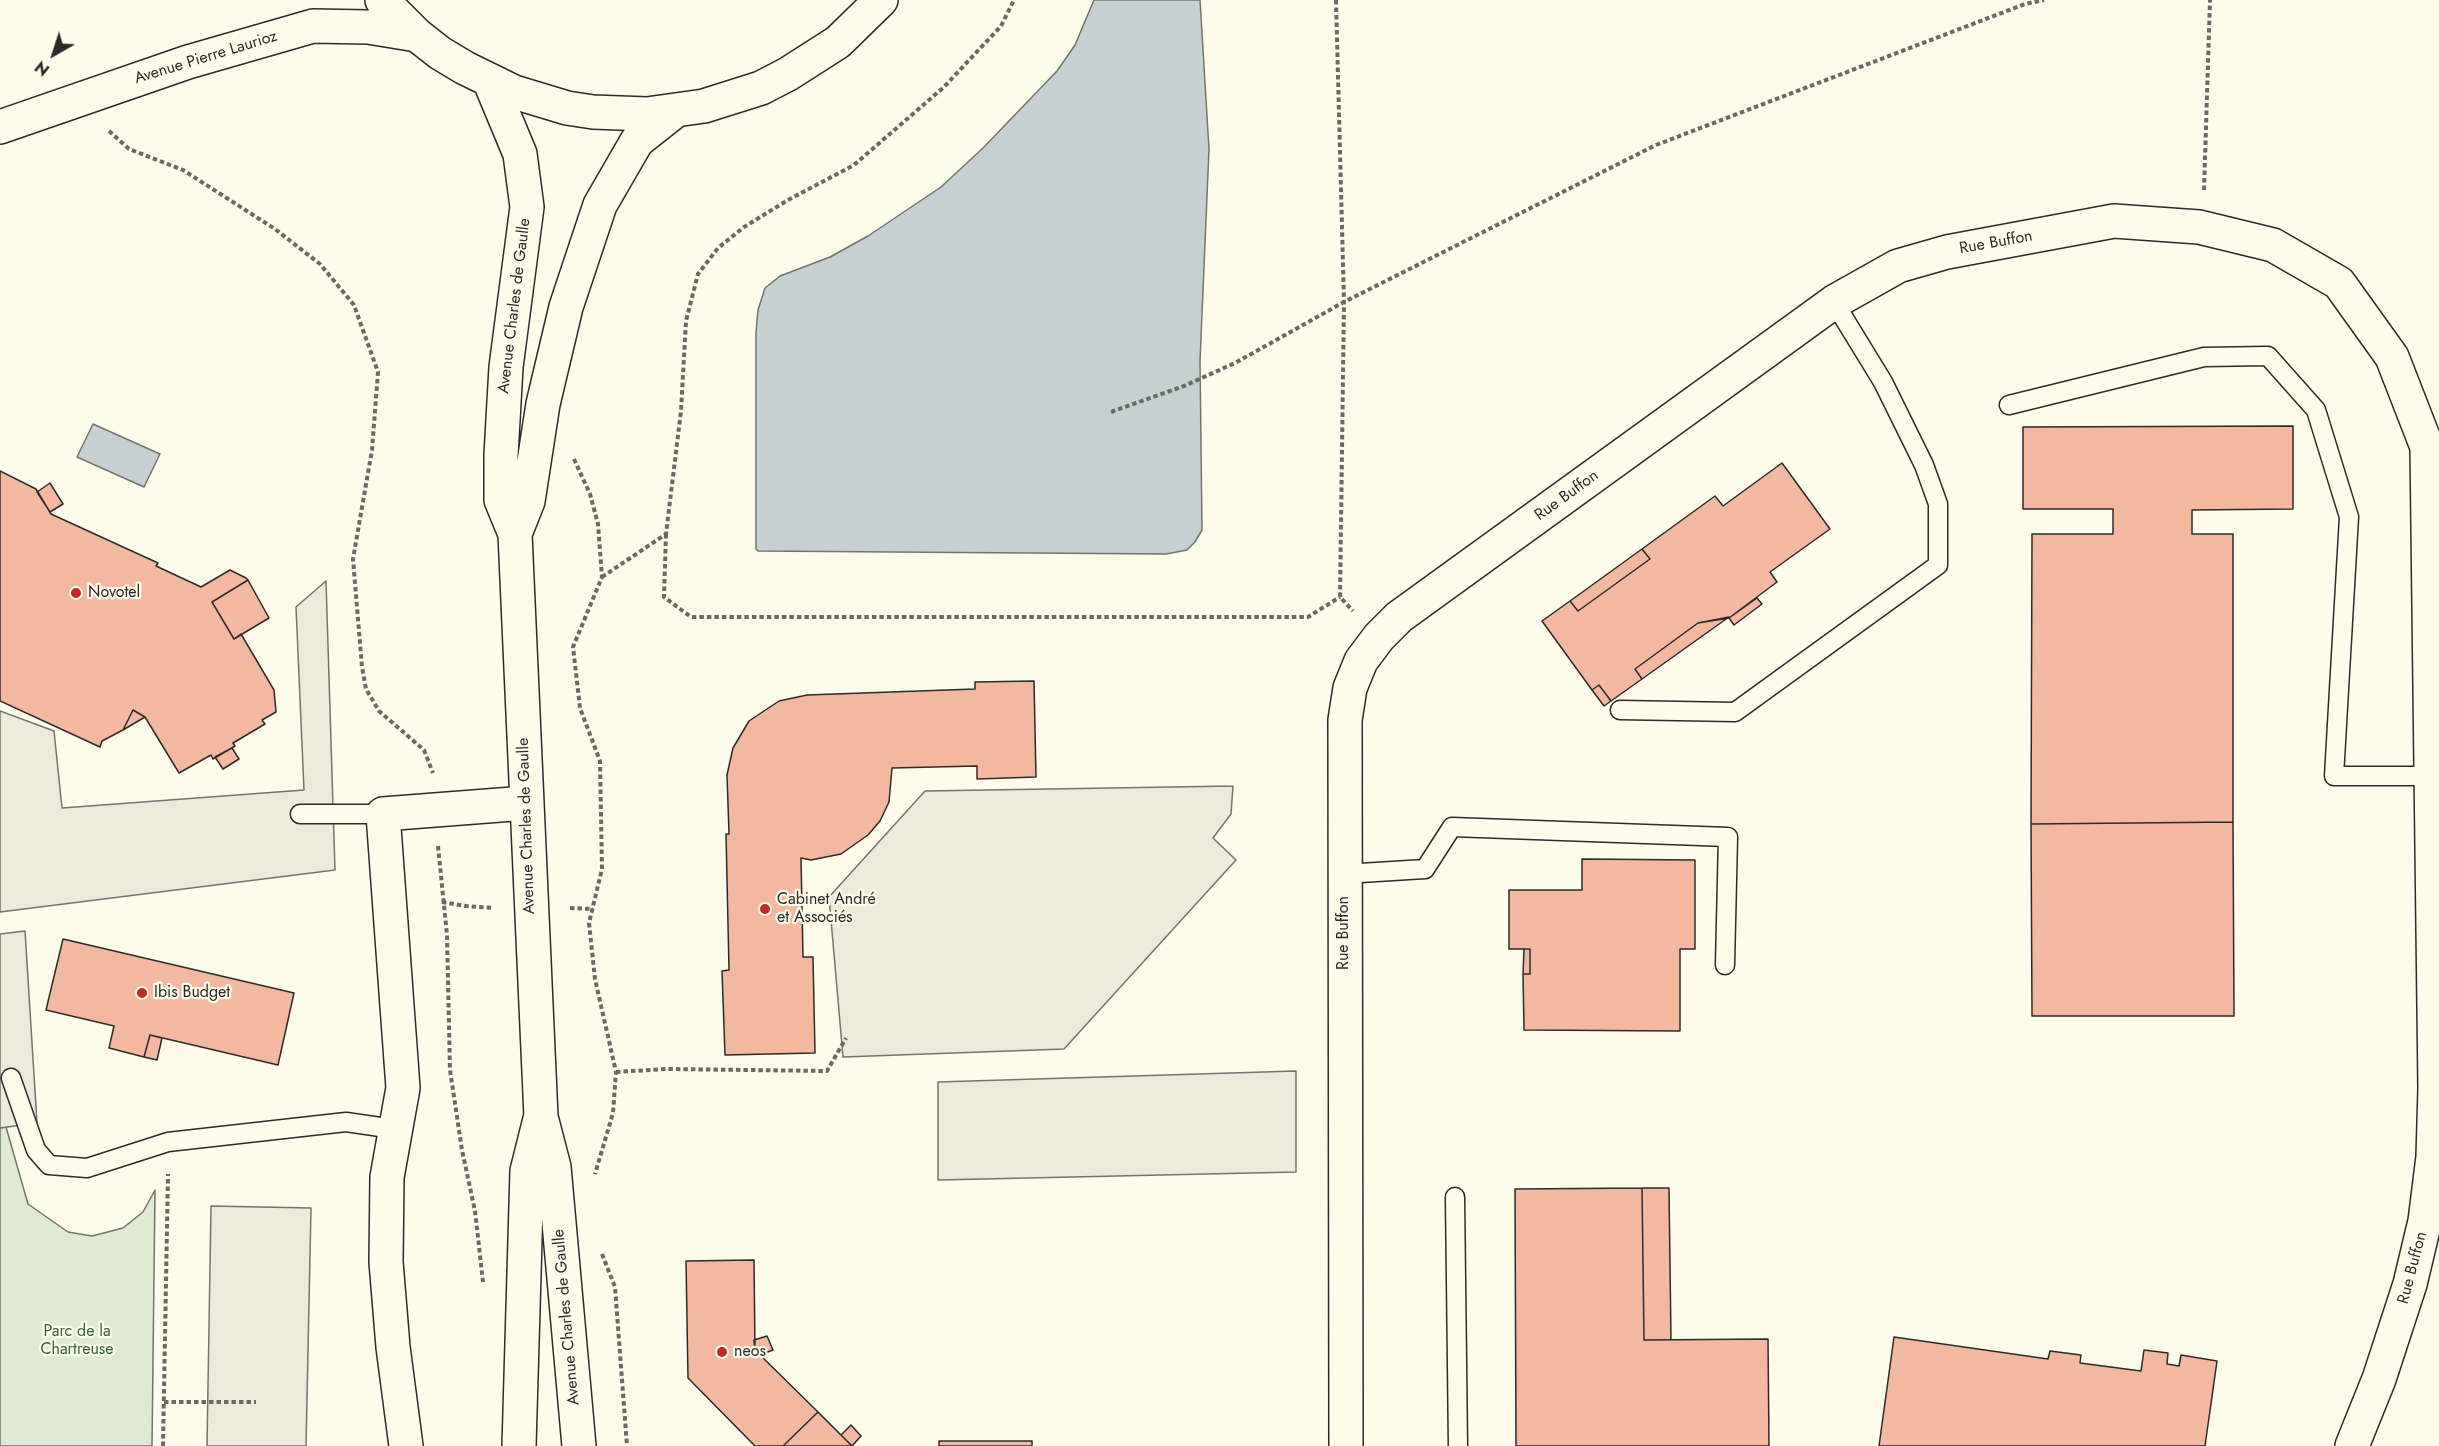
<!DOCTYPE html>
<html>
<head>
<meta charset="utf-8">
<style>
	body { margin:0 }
	#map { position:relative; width:2439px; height:1446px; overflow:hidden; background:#fdfbea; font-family:Jost,sans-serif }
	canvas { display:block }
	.north { position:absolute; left:24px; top:24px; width:60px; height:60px; -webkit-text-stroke:4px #fdfbea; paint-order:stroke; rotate:219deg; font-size:16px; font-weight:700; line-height:24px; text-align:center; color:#2b2b2b }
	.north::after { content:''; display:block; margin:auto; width:21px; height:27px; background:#2b2b2b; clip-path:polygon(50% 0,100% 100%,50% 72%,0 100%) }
</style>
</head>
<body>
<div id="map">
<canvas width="2439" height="1446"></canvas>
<div class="north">N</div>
</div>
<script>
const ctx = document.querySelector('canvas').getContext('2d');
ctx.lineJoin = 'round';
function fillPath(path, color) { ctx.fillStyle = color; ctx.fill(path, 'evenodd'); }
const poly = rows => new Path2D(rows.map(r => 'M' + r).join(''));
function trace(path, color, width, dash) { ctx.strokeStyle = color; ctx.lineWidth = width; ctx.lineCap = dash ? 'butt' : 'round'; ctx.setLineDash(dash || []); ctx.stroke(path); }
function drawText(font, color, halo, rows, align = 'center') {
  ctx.font = font + ' Jost,sans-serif'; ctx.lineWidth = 4.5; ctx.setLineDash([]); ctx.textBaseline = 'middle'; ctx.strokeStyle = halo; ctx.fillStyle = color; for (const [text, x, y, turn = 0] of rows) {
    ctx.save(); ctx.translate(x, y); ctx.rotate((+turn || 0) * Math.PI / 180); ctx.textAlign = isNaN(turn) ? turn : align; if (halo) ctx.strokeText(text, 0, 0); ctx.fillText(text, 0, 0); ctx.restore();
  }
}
const green = poly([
	[6,1127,28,1204,68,1232,92,1236,123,1228,143,1212,155,1190,152,1446,0,1446,0,1128,6,1127]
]);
fillPath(green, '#deebd1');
trace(green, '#74746e', 1.5);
const parking = poly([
	[326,581,335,870,0,912,0,711,54,731,62,808,304,790,296,607,326,581],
	[1233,786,1231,814,1213,838,1236,860,1064,1049,843,1057,829,897,925,791,1233,786],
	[25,931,37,1123,0,1128,0,934,25,931],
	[1296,1071,1296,1172,938,1180,938,1082,1296,1071],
	[211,1206,311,1208,306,1446,207,1446,211,1206]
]);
fillPath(parking, '#eceadb');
trace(parking, '#74746e', 1.5);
const water = poly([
	[1094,0,1200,0,1209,149,1200,361,1202,530,1195,542,1187,550,1166,554,758,551,756,549,756,332,758,310,765,288,780,276,830,257,868,236,941,187,983,148,1057,71,1075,45,1094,0],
	[93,424,160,454,144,487,77,457,93,424]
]);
fillPath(water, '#c7d0d0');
trace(water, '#74746e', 1.5);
const building = poly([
	[2293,426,2293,509,2192,510,2192,534,2233,534,2233,822,2031,824,2032,534,2113,534,2113,509,2023,509,2023,427,2293,426],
	[1782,463,1830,529,1770,572,1777,582,1729,618,1698,623,1635,669,1642,679,1611,701,1599,685,1592,690,1542,621,1570,601,1578,611,1650,559,1642,549,1715,496,1723,506,1782,463],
	[0,471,36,489,51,514,158,563,156,566,201,587,230,570,246,578,248,580,212,602,234,639,241,634,274,690,276,712,262,720,265,724,233,743,235,746,213,759,211,755,179,773,145,717,133,710,123,730,102,741,100,747,0,701,0,471],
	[50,483,63,504,50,512,37,492,50,483],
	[1642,549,1650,559,1578,611,1570,601,1642,549],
	[248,580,269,618,234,639,212,602,248,580],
	[1757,598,1762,604,1734,625,1729,618,1757,598],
	[1729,617,1642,679,1635,669,1698,623,1729,617],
	[1034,681,1036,777,977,779,977,766,892,768,889,802,880,821,868,835,841,854,811,860,801,858,803,957,813,957,815,1053,725,1055,722,971,729,970,726,834,729,834,727,775,733,748,749,721,779,701,807,695,975,689,975,682,1034,681],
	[1599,685,1611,701,1604,706,1592,690,1599,685],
	[133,710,145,717,123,730,133,710],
	[232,748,239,759,223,769,215,757,232,748],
	[2233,822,2234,1016,2032,1016,2031,824,2233,822],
	[1582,859,1695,860,1695,949,1680,949,1680,1031,1524,1030,1523,974,1530,974,1530,949,1509,949,1509,890,1582,890,1582,859],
	[63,939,294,993,278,1065,150,1035,144,1057,109,1048,114,1026,46,1010,63,939],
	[1524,949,1530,949,1530,974,1523,974,1524,949],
	[150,1035,162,1038,157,1060,144,1057,150,1035],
	[1642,1188,1669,1188,1671,1340,1644,1340,1642,1188],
	[1642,1188,1644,1340,1768,1339,1769,1446,1516,1446,1515,1189,1642,1188],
	[754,1260,755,1350,818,1412,783,1446,755,1446,688,1378,686,1261,754,1260],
	[767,1336,773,1350,760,1355,755,1350,754,1340,767,1336],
	[1894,1337,2048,1359,2050,1351,2081,1355,2080,1363,2141,1371,2144,1350,2168,1353,2167,1364,2179,1366,2181,1355,2217,1361,2205,1446,1879,1446,1894,1337],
	[818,1412,852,1446,783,1446,818,1412],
	[851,1425,861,1436,852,1446,841,1435,851,1425],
	[939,1441,1032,1441,1032,1446,939,1446,939,1441]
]);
fillPath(building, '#f2b8a0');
trace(building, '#2b2b2b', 1.5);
const lane = poly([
	[2009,405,2204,357,2268,356,2316,410,2349,517,2334,776,2431,776],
	[1620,710,1735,712,1938,565,1938,504,1924,465,1883,382,1834,302],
	[300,814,383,814],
	[1344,874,1425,869,1452,827,1728,837,1725,965],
	[11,1078,36,1150,49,1165,87,1168,168,1142,346,1122,394,1129],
	[1455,1197,1458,1446]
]);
const street = poly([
	[406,1446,393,1347,386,1262,387,1177,403,1088,383,814,526,803],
	[1346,1446,1345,720,1350,688,1361,661,1379,637,1399,617,1834,302,1898,266,1947,252,2114,221,2199,227,2273,245,2339,283,2392,357,2427,447,2435,1088,2433,1157,2425,1221,2410,1284,2379,1379,2352,1446]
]);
const primary = poly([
	[382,0,417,35,440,53,465,68,514,92,567,108,593,112,647,114,704,106,761,88,788,74,838,42,881,0],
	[490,82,520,154,527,207,506,367,501,455,501,500,515,534],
	[0,127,188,62,313,26,368,27,417,35],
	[519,1446,527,1171,540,1119],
	[579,1446,554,1167,541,1117,515,534,528,501,543,404,566,307,600,205,637,141,675,111]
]);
trace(lane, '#2b2b2b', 21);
trace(street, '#2b2b2b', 36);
trace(primary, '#2b2b2b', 36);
trace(poly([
	[1336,0,1344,302,1340,597,1353,611],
	[109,131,129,149,183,170,275,229,320,264,354,305,378,372,372,450,353,559,362,667,366,689,379,711,424,750,433,773],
	[2204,190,2210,0],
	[1111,412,1184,386,1235,363,1344,302,1656,145,2025,4,2044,0],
	[574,459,590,494,598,524,602,577,573,647,580,708,600,761,602,869,589,923,595,979,616,1072,613,1113,595,1174],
	[666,534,664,597,691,617,1308,617,1340,597],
	[602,577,666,534,681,411,686,321,698,274,718,248,744,227,788,200,854,165,944,87,1001,26,1014,0],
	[438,846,447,935,450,1070,462,1150,475,1211,483,1282],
	[442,902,466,906,493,908],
	[570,908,593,909],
	[616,1072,667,1069,827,1071,846,1038],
	[602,1254,615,1287,627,1446],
	[164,1402,256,1402],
	[163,1446,168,1174]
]), '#6a6964', 4, [4.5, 3]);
trace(lane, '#fdfbea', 18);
trace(street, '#fdfbea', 33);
trace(primary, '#fdfbea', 33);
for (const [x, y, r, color] of [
	[76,593,6,"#c62828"],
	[765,909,6,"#c62828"],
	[142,993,6,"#c62828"],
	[722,1352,6,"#c62828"]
]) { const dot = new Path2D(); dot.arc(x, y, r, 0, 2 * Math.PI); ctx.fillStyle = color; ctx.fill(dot); trace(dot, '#fdfbea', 2); }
drawText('16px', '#2b2b2b', '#fdfbea', [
	["Avenue Pierre Laurioz",206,58,-17],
	["Rue Buffon",1996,243,-10],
	["Avenue Charles de Gaulle",515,306,-83],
	["Rue Buffon",1567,496,-36],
	["Avenue Charles de Gaulle",527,826,-92],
	["Rue Buffon",1344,933,-90],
	["Rue Buffon",2413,1268,-75],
	["Avenue Charles de Gaulle",567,1317,-95]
]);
drawText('16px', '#2b2b2b', '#fdfbea', [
	["Novotel",88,593],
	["Cabinet André",777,900],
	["et Associés",777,918],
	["Ibis Budget",154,993],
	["neos",734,1352]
], 'left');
drawText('16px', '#34623c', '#fdfbea', [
	["Parc de la",77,1332],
	["Chartreuse",77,1350]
]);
</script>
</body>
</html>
